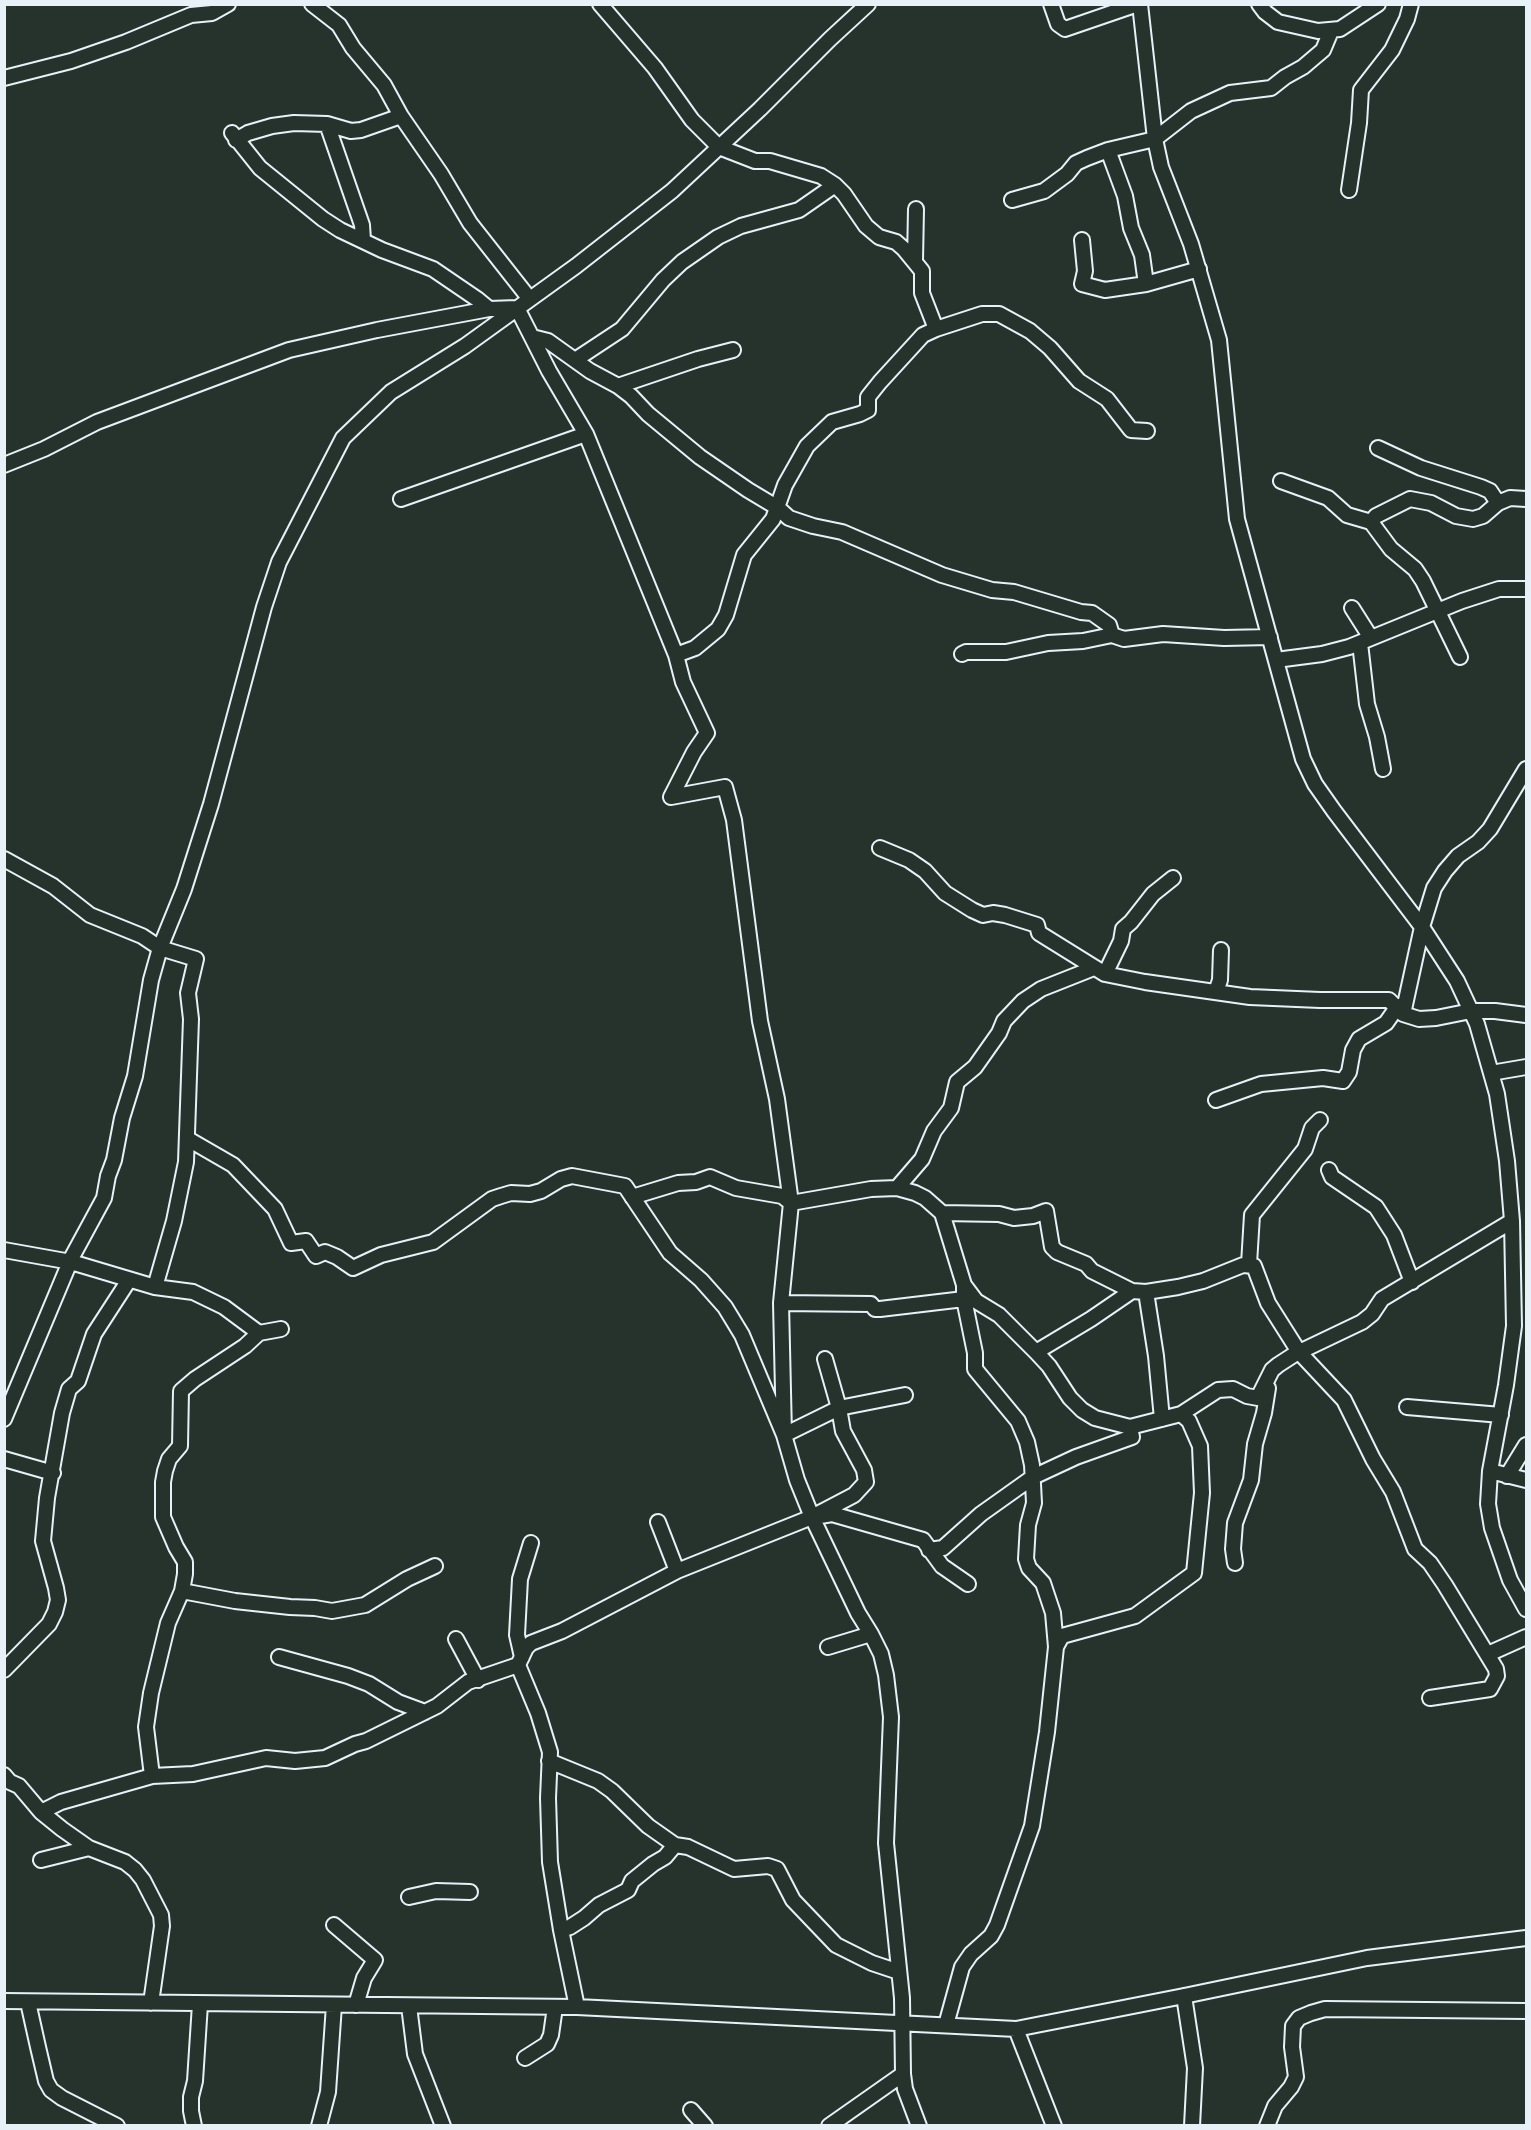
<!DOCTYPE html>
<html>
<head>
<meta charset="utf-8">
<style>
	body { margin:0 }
	#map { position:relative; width:1531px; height:2130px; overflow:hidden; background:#26332d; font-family:"Indie Flower",sans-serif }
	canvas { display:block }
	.frame { position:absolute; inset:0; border:6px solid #e8f1f8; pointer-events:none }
</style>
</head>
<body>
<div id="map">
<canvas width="1531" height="2130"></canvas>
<div class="frame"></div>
</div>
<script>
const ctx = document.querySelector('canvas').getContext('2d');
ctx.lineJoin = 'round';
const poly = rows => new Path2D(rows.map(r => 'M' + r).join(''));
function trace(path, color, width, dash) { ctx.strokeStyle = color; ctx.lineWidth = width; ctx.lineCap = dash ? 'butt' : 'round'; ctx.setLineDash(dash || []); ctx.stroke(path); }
const minor = poly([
	[312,4,339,25,353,48,384,85,401,116,441,174,470,223,529,298],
	[600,4,655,68,692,120,719,147,755,161,770,161,821,176,835,185,844,194,866,226,879,237,896,242,904,249,922,271,922,293,936,329],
	[1051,4,1058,24,1065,29,1138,4],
	[1140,4,1155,139,1161,167,1191,244,1219,340,1237,519,1303,759,1315,784,1334,811,1422,927,1457,981,1477,1024,1497,1094,1507,1161,1512,1221,1514,1326,1506,1385,1490,1471,1488,1504,1492,1528,1510,1580,1526,1609],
	[1259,4,1265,12,1278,22,1318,31,1340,29,1378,4],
	[4,78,71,61,126,42,191,15,212,13,228,4],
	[327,124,362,225,363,240],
	[232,133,260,168,323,219,340,230,382,250,433,269,477,299,489,309],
	[236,140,248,133,272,126,294,123,327,124,351,131,361,130,401,116],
	[1108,150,1125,196,1131,228,1142,255,1146,284],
	[1349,190,1359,123,1361,90,1392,50,1407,19,1411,4],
	[1012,200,1044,191,1067,174,1076,163,1087,158,1108,150,1155,139,1191,111,1230,93,1271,88,1285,77,1303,67,1323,50,1331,31],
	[1082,240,1085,271,1082,284,1105,290,1146,284,1199,269],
	[915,261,916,209],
	[517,308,549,371,586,434,676,655,683,682,707,733,694,752,671,797],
	[532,337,548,341,590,371,618,386,631,396,648,414,700,457,748,490,778,508,789,518,813,526,842,532,942,575,992,590,1014,592,1081,612,1092,613,1109,625,1112,635],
	[575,360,622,329,663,280,682,262,718,237,741,226,799,210,835,185],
	[618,386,698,359,733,350],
	[1378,448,1421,468,1481,487,1490,491,1498,503],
	[4,465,44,449,97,422,289,350,377,330,489,309,517,308],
	[1281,481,1328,498,1347,515,1371,522,1391,549,1415,569,1423,581,1460,657],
	[401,499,586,434],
	[1371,522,1376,516,1410,499,1431,503,1456,516,1473,519,1483,516,1498,503,1510,498,1526,499],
	[1352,608,1371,638],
	[1360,643,1367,704,1377,737,1383,769],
	[962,654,966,652,1006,652,1048,643,1083,641,1112,635,1124,639,1163,634,1224,638,1270,637],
	[676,655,695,648,718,629,726,615,744,555,773,519,785,485,807,446,832,422,860,414,868,410,868,397,880,382,923,335,936,329,982,314,999,314,1030,331,1050,348,1079,381,1107,399,1131,430,1147,431],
	[1276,660,1322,654,1349,647,1462,601,1499,589,1526,589],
	[671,797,725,787,734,820,760,1021,777,1099,791,1203,781,1303,784,1435,797,1480,812,1517,858,1613,871,1634,881,1654,886,1675,891,1717,886,1843,902,1998,903,2074,905,2089,919,2126],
	[880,848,909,860,925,871,945,893,972,910,983,915,993,913,1005,915,1037,925,1039,933,1105,974,1145,982,1250,997,1320,1000,1389,1000,1403,1014,1419,1019,1436,1018,1471,1011,1495,1011,1526,1015],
	[4,859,53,886,90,915,142,936,160,948,196,959,188,993,191,1019,186,1162,174,1221,155,1287],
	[1105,974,1121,941,1123,929,1131,922,1153,894,1173,878],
	[1216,992,1220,980,1221,950],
	[1403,1014,1422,927,1434,888,1445,871,1458,856,1478,842,1490,829,1526,769],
	[1491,1073,1526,1067],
	[1216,1100,1261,1084,1323,1078,1343,1081,1349,1072,1353,1050,1359,1039,1386,1023,1398,1006],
	[188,1139,233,1165,275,1209,291,1243,306,1241,316,1256,325,1252,337,1257,353,1268,381,1255,433,1242,492,1199,501,1196,511,1193,530,1194,541,1191,561,1179,572,1176,625,1186,670,1253,701,1280,725,1307,742,1335,784,1435,839,1408,905,1395],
	[1329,1170,1332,1177,1376,1207,1394,1235,1412,1282],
	[897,1188,922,1159,934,1131,951,1108,957,1082,975,1067,999,1033,1004,1021,1023,1001,1041,989,1094,968],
	[632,1197,678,1183,696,1182,710,1177,736,1188,782,1196,791,1203,871,1189,897,1188,915,1193,925,1198,942,1213,964,1285,976,1301,999,1315,1036,1352,1049,1366,1070,1398,1082,1410,1095,1418,1130,1427,1181,1414,1218,1390,1233,1389,1247,1396,1258,1398,1272,1370,1278,1365,1295,1354,1362,1322,1372,1314,1382,1299,1512,1221],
	[942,1213,999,1214,1014,1218,1033,1216,1046,1211,1052,1247,1057,1252,1086,1264,1092,1271,1132,1291,1146,1292,1178,1287,1203,1281,1243,1265,1254,1266,1268,1303,1299,1352,1344,1400,1373,1459,1393,1492,1415,1549,1430,1563,1445,1585,1496,1669,1497,1676,1490,1689,1430,1698],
	[4,1250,71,1262,155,1287,193,1292,224,1307,259,1333],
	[1249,1264,1252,1215,1305,1149,1312,1128,1320,1120],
	[1146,1292,1156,1356,1162,1419],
	[781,1303,871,1304,875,1309,880,1309,964,1299,971,1300],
	[1036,1352,1091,1319,1132,1291],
	[1407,1407,1501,1415],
	[4,1419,72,1257,104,1198,108,1176,114,1160,122,1118,135,1076,151,980,160,948,184,889,211,804,264,607,279,562,343,438,391,392,465,346,576,266,672,191,760,109,830,39,868,4],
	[4,1459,53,1473],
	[1490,1471,1526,1480],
	[1507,1476,1526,1445],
	[820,1516,832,1514,923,1540,942,1566,968,1584],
	[658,1522,677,1571],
	[929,1550,943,1548,981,1514,1033,1477,1076,1457,1132,1437,1130,1427],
	[1235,1563,1233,1549,1235,1523,1251,1480,1255,1444,1264,1413,1268,1388],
	[182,1591,235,1601,290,1607,315,1608,332,1611,365,1605,407,1579,435,1566],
	[456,1639,478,1680],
	[828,1647,871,1634],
	[1056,1647,1062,1636,1135,1616,1194,1573,1202,1493,1200,1446,1189,1421,1181,1414],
	[1488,1654,1526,1637],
	[279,1657,348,1676,369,1684,398,1702,425,1712],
	[522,1657,517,1635,520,1579,531,1543],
	[4,1670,49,1624,55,1612,58,1600,56,1588,43,1541,47,1498,62,1413,69,1389,78,1381,94,1334,129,1280],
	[549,1761,598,1781,612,1791,648,1826,675,1845,688,1847,734,1869,768,1866,777,1869,793,1900,836,1945,872,1963,899,1972],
	[4,1775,10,1782,19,1786,41,1812,62,1829,89,1848,125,1862,135,1870,143,1880,161,1915,162,1926,151,2003],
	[152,1776,146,1727,151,1693,168,1623,182,1591,185,1574,185,1562,176,1547,163,1517,163,1482,165,1471,169,1459,180,1446,181,1391,195,1379,245,1346,259,1333,281,1329],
	[41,1812,61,1802,152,1776,193,1774,266,1758,295,1761,325,1758,355,1744,366,1741,437,1706,468,1682,518,1665],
	[41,1860,89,1848],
	[409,1897,436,1891,470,1892],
	[334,1925,375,1960,364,1978,356,2005],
	[561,1930,570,1927,584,1918,599,1905,628,1890,632,1881,653,1864,665,1857,675,1845],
	[1184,1996,1195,2068,1192,2126],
	[4,2001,577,2007,1016,2029,1184,1996,1367,1958,1526,1938],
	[28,2002,38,2047,46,2081,51,2090,62,2098,117,2126],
	[409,2006,415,2054,443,2126],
	[577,2007,561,1930,550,1862,548,1798,550,1752,538,1713,518,1665,526,1648,531,1643,562,1631,677,1571,812,1517,854,1495,866,1482,864,1470,843,1431,839,1408,825,1359],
	[946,2025,962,1967,971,1954,991,1936,997,1925,1032,1826,1047,1732,1056,1647,1053,1613,1043,1583,1029,1568,1026,1559,1028,1525,1034,1503,1032,1465,1027,1442,1018,1421,975,1369,975,1353,964,1299,964,1285],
	[1016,2029,1054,2126],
	[525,2058,547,2044,551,2035,555,2007],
	[691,2110,705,2126],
	[194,2126,191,2111,191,2097,195,2081,200,2004],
	[319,2126,328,2092,334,2005],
	[829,2126,903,2074],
	[1267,2126,1275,2106,1291,2087,1296,2077,1292,2047,1293,2026,1299,2018,1311,2013,1325,2009,1526,2011]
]);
trace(minor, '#e8f1f8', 18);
trace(minor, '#26332d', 14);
</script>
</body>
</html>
